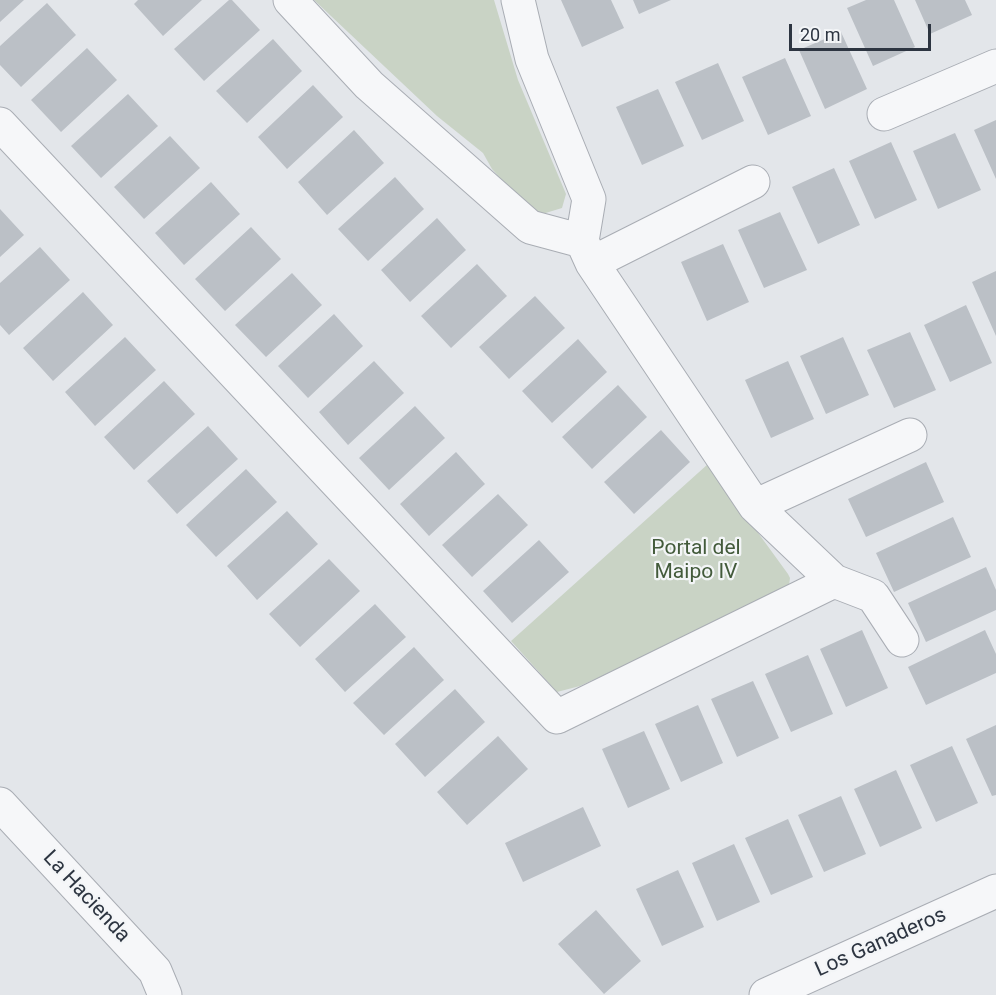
<!DOCTYPE html>
<html>
<head>
<meta charset="utf-8">
<style>
	body { margin:0 }
	#map { position:relative; width:996px; height:995px; overflow:hidden; background:#e3e6ea; font-family:Roboto,sans-serif }
	canvas { display:block }
	.scale { position:absolute; left:789px; top:24px; width:142px; height:27px; box-sizing:border-box; border:3px solid #2d3541; border-top:0; padding-left:8px; font-size:18px; line-height:21px; white-space:nowrap; color:#2d3541; -webkit-text-stroke:4px #f3f5f7; paint-order:stroke }
</style>
</head>
<body>
<div id="map">
<canvas width="996" height="995"></canvas>
<div class="scale">20 m</div>
</div>
<script>
const ctx = document.querySelector('canvas').getContext('2d');
ctx.lineJoin = 'round';
function fillPath(path, color) { ctx.fillStyle = color; ctx.fill(path, 'evenodd'); }
const poly = rows => new Path2D(rows.map(r => 'M' + r).join(''));
function trace(path, color, width, dash) { ctx.strokeStyle = color; ctx.lineWidth = width; ctx.lineCap = dash ? 'butt' : 'round'; ctx.setLineDash(dash || []); ctx.stroke(path); }
function drawText(font, color, halo, rows, align = 'center') {
  ctx.font = font + ' Roboto,sans-serif'; ctx.lineWidth = 4.5; ctx.setLineDash([]); ctx.textBaseline = 'middle'; ctx.strokeStyle = halo; ctx.fillStyle = color; for (const [text, x, y, turn = 0] of rows) {
    ctx.save(); ctx.translate(x, y); ctx.rotate((+turn || 0) * Math.PI / 180); ctx.textAlign = isNaN(turn) ? turn : align; if (halo) ctx.strokeText(text, 0, 0); ctx.fillText(text, 0, 0); ctx.restore();
  }
}
fillPath(poly([
	[314,0,494,0,518,80,566,194,562,208,539,215,529,210,492,169,483,153,437,116],
	[708,464,788,574,790,578,789,585,766,600,580,686,557,692,511,641]
]), '#c9d3c5');
fillPath(poly([
	[0,0,24,0,0,22],
	[138,0,202,0,163,36,134,4],
	[229,0,232,0,260,30,204,81,174,49],
	[561,0,611,0,624,28,582,47],
	[633,0,671,0,639,14],
	[866,0,894,0,915,47,873,66,847,8],
	[915,0,965,0,972,15,930,34],
	[47,3,76,35,21,87,0,65,0,46],
	[841,32,867,89,825,109,799,50],
	[273,39,302,71,247,123,216,91],
	[87,48,117,80,61,132,31,100],
	[785,58,811,116,768,135,742,77],
	[718,63,744,121,702,140,675,82],
	[313,85,343,117,287,169,258,137],
	[658,89,684,146,642,165,616,107],
	[128,94,158,126,101,178,71,146],
	[996,120,996,179,974,130],
	[354,130,384,163,327,215,298,182],
	[955,133,981,190,938,209,913,151],
	[170,136,200,168,144,219,114,187],
	[891,142,917,200,875,219,849,161],
	[834,168,860,225,818,244,792,187],
	[395,177,424,209,368,261,338,229],
	[211,182,240,214,184,265,155,233],
	[0,209,24,235,0,257],
	[780,212,807,270,764,288,738,230],
	[437,218,466,250,410,302,381,270],
	[251,227,281,259,225,311,195,279],
	[723,244,749,302,707,321,681,262],
	[40,247,70,280,9,335,0,325,0,283],
	[477,264,507,296,451,348,421,316],
	[996,271,996,336,972,282],
	[292,273,322,305,266,357,235,325],
	[83,292,113,325,53,381,23,348],
	[535,296,565,328,509,379,479,347],
	[966,305,992,363,950,382,924,325],
	[334,314,363,346,308,398,278,366],
	[910,332,936,390,894,408,867,350],
	[125,337,156,370,95,426,65,392],
	[843,337,869,395,826,414,800,356],
	[578,339,607,372,552,423,522,391],
	[374,361,404,393,348,445,319,412],
	[788,361,814,419,771,438,745,380],
	[164,381,195,414,134,470,104,437],
	[618,385,647,417,592,469,562,437],
	[415,406,445,438,389,490,359,458],
	[208,426,238,459,177,514,147,481],
	[661,430,690,462,634,514,604,482],
	[456,452,485,484,429,536,400,504],
	[926,462,944,502,866,537,848,499],
	[246,469,277,502,216,557,186,525],
	[498,494,528,525,472,577,442,545],
	[287,511,318,544,257,600,227,566],
	[953,517,971,557,894,592,876,553],
	[539,540,569,572,512,623,483,591],
	[329,559,360,591,300,647,269,614],
	[986,567,996,590,996,610,926,642,908,603],
	[375,604,406,637,345,692,315,659],
	[862,630,888,688,846,707,820,649],
	[985,630,996,654,996,673,926,705,908,667],
	[414,647,444,680,384,735,353,703],
	[808,655,833,714,791,732,765,674],
	[753,681,779,738,737,757,711,699],
	[455,689,485,722,425,777,395,744],
	[698,705,723,763,681,782,655,724],
	[996,725,996,795,992,796,966,739],
	[644,731,670,789,628,808,602,749],
	[498,736,528,769,467,825,437,792],
	[952,746,978,803,936,822,910,765],
	[896,770,922,828,880,847,854,789],
	[841,796,866,854,824,872,798,815],
	[583,807,601,846,523,882,505,843],
	[788,819,813,877,771,895,745,838],
	[734,844,760,902,717,921,692,863],
	[678,870,704,927,662,946,636,889],
	[596,910,641,961,604,994,558,944]
]), '#bbc0c6');
const minor = poly([
	[290,0,369,85,530,227,582,241],
	[518,0,532,59,589,199,582,241,592,263,755,506,834,581,873,596,902,640],
	[884,114,996,66],
	[0,124,557,717,834,581],
	[592,263,753,182],
	[755,506,910,435],
	[0,804,155,971,165,995],
	[766,995,996,891]
]);
trace(minor, '#a9adb4', 35);
trace(minor, '#f6f7f9', 33);
drawText('21px', '#435b3b', '#f3f5f7', [
	["Portal del",696,549],
	["Maipo IV",696,573]
]);
drawText('21px', '#2d3541', '#f3f5f7', [
	["La Hacienda",86,897,47],
	["Los Ganaderos",881,943,-24]
]);
</script>
</body>
</html>
